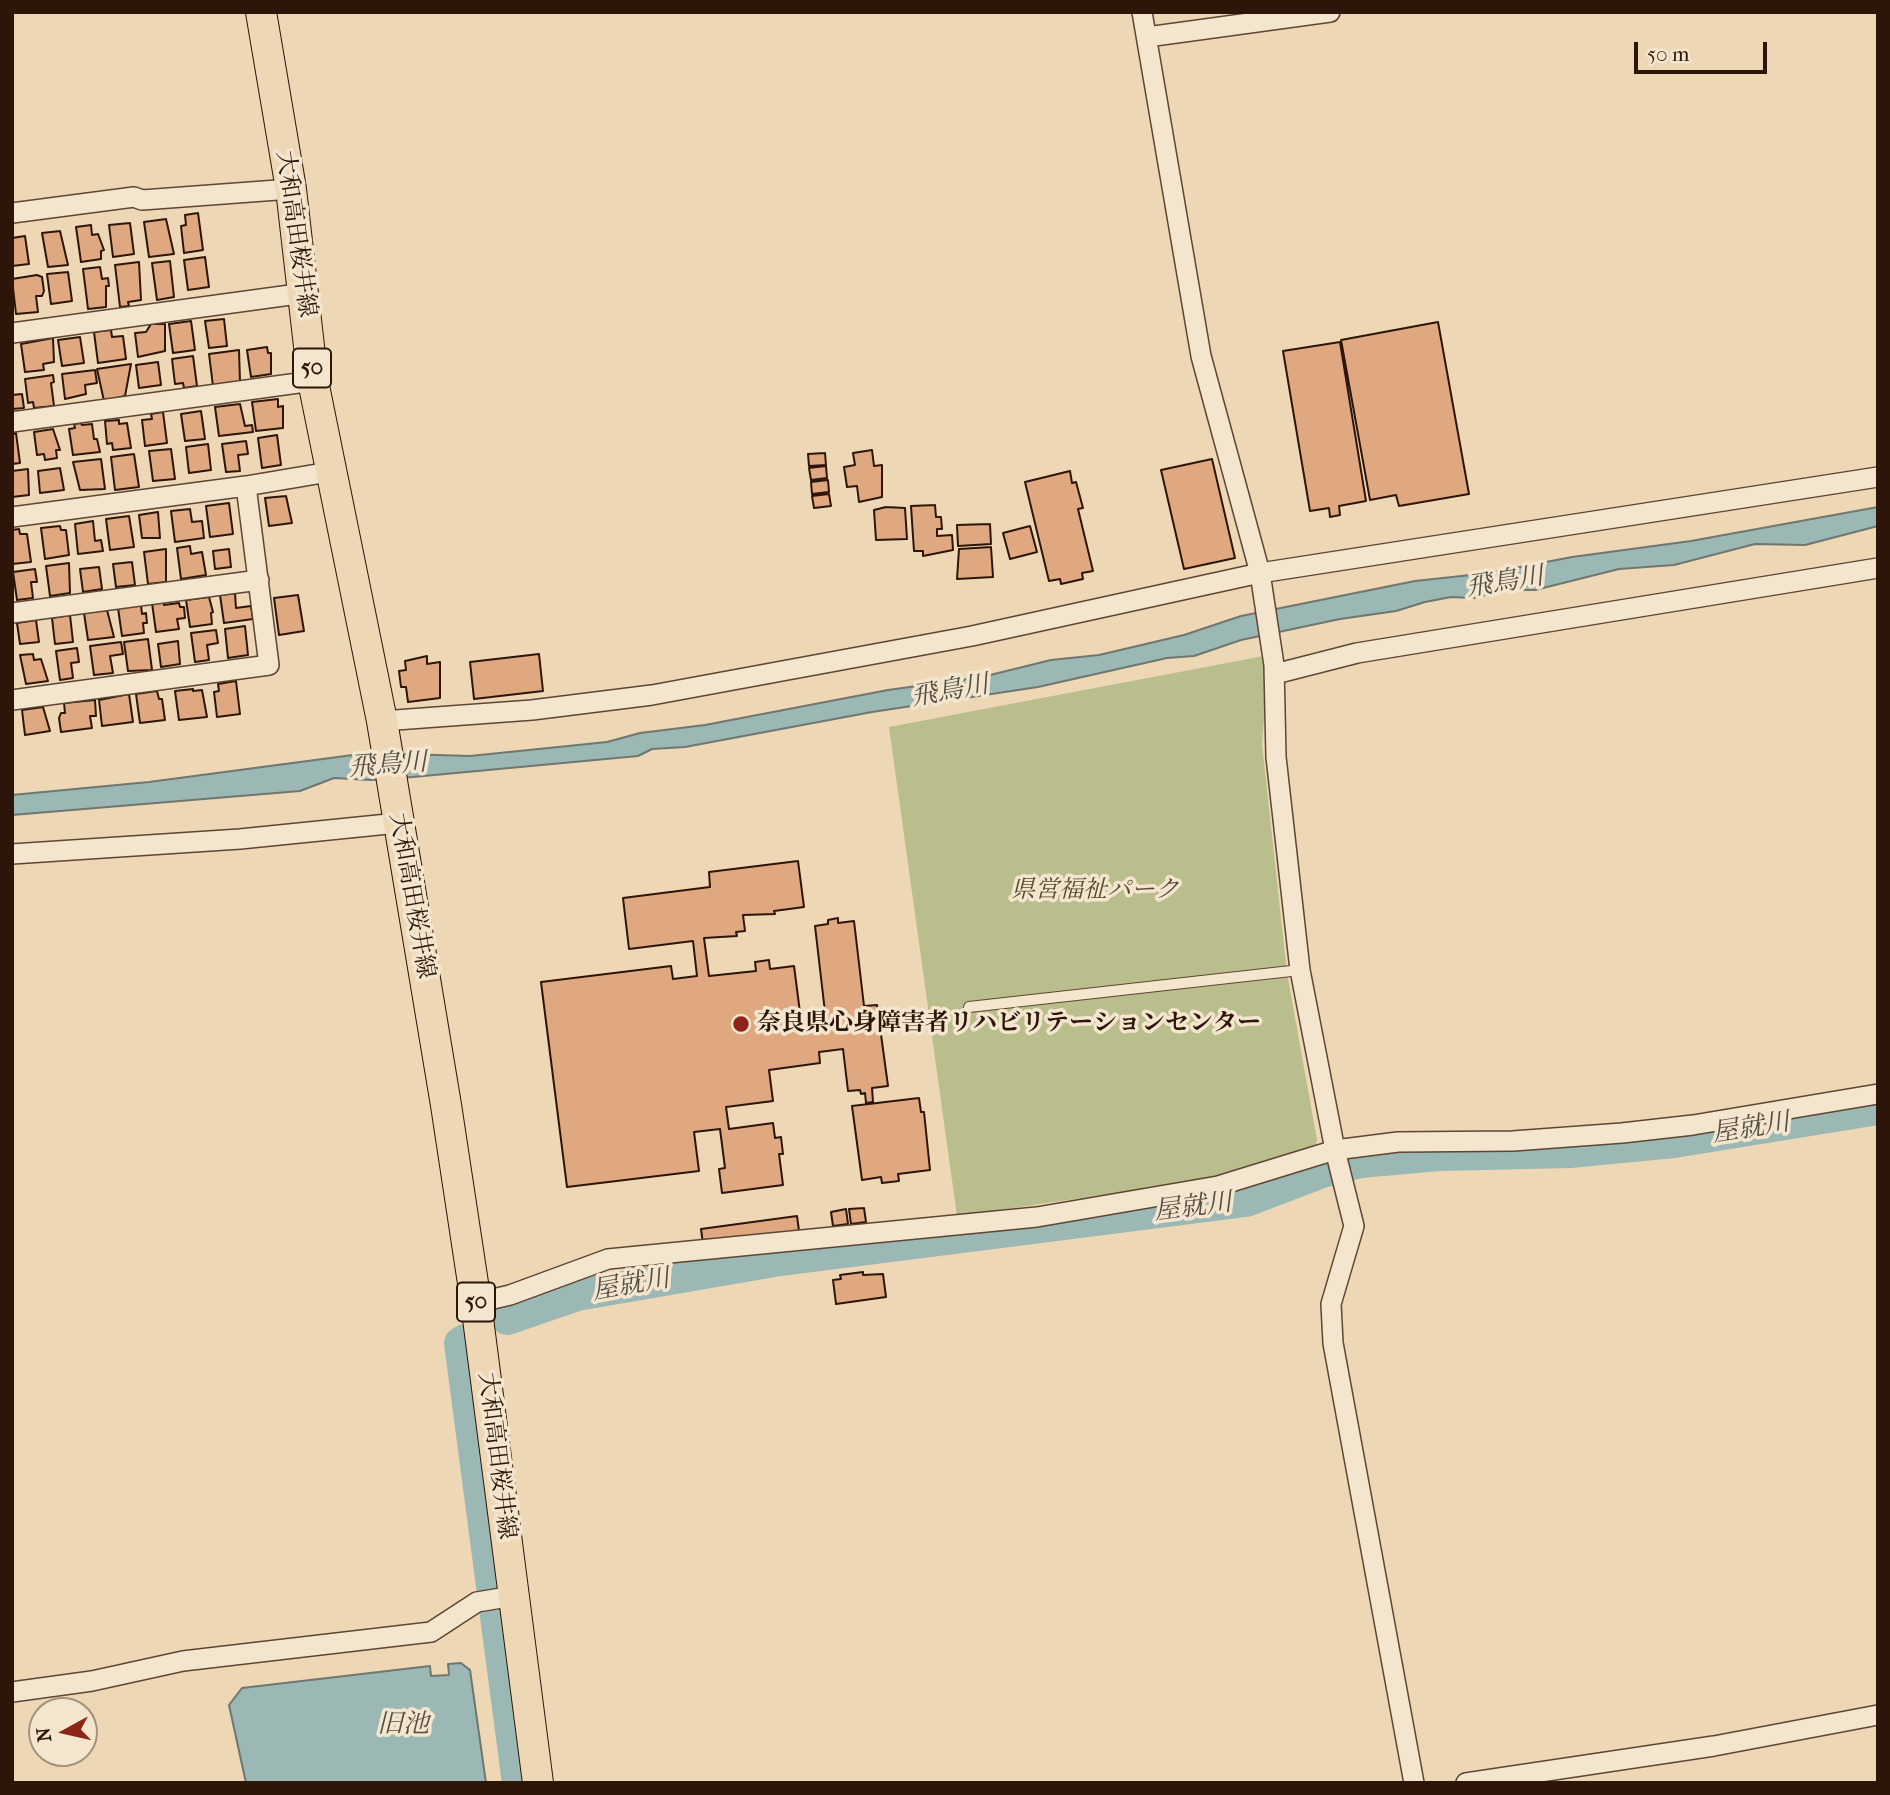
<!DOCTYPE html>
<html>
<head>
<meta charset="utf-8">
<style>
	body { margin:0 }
	#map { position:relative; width:1890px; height:1795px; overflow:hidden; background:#edd7b4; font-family:"IM FELL French Canon",serif }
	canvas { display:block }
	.frame { position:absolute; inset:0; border:14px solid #2d1509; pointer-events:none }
	.north { position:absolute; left:28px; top:1697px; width:70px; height:70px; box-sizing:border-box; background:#f3e5ce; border:2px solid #a4927f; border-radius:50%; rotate:262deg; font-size:19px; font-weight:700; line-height:28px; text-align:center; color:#2d1509 }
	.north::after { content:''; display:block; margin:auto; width:24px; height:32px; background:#8f2418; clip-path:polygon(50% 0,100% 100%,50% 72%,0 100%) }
	.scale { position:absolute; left:1634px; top:42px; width:133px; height:32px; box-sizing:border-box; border:4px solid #2d1509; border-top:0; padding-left:9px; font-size:21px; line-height:24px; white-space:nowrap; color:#2d1509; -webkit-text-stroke:5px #f3e5ce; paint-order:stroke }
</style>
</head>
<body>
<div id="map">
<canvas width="1890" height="1795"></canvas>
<div class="frame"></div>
<div class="north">N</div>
<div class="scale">50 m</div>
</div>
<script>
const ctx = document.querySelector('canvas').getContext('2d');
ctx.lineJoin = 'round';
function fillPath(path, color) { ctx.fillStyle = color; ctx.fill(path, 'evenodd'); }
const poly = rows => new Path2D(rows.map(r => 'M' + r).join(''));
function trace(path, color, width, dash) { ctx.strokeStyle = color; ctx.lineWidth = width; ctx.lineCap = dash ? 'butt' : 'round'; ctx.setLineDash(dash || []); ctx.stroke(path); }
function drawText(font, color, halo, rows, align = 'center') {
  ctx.font = font + ' "IM FELL French Canon","Noto Serif JP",serif'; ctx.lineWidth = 7; ctx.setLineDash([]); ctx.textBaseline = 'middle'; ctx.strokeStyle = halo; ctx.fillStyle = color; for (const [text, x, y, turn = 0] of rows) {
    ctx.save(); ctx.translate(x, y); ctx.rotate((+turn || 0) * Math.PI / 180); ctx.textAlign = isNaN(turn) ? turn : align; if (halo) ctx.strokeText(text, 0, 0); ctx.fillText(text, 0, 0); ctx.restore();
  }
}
fillPath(poly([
	[1269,655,1262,744,1287,973,1317,1140,1314,1151,1221,1178,957,1216,889,727]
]), '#b9be8c');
const water = poly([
	[1878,507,1878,526,1805,545,1755,544,1674,565,1619,569,1535,590,1506,590,1473,598,1451,597,1425,602,1396,611,1340,619,1241,640,1194,656,1167,658,1038,687,872,712,685,747,652,749,638,756,413,777,371,780,334,778,300,791,12,815,12,795,149,782,368,753,470,756,607,742,640,733,705,725,888,690,982,677,1051,660,1099,655,1184,635,1241,616,1415,581,1489,573,1572,557,1691,541,1878,507],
	[461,1663,470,1670,486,1783,246,1783,229,1705,242,1688,430,1666,431,1676,449,1675,448,1664,461,1663]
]);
fillPath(water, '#9bb8b4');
trace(water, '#6f7770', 2);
trace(poly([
	[507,1319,577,1295,774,1261,1246,1201,1322,1172,1360,1162,1439,1155,1570,1152,1674,1142,1878,1109],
	[465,1340,460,1343,518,1783]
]), '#9bb8b4', 32);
const building = poly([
	[198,213,203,250,184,253,181,226,186,225,185,215,198,213],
	[166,219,174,254,149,257,144,222,166,219],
	[130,223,134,254,113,257,109,225,130,223],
	[91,225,92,235,98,234,104,250,101,251,101,259,81,262,76,227,91,225],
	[60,231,68,265,48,267,42,233,60,231],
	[25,236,29,264,12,266,12,238,25,236],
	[205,257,209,287,188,290,184,260,205,257],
	[170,261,174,297,157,300,152,263,170,261],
	[139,262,141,300,128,302,129,306,120,307,115,265,139,262],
	[100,267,102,279,108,278,109,286,106,286,106,307,88,309,83,269,100,267],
	[68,272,72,301,51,304,47,274,68,272],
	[37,275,42,277,44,291,42,296,36,296,38,312,16,314,12,279,37,275],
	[224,319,227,346,209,348,205,321,224,319],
	[191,321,195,350,173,353,169,324,191,321],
	[1438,322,1469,494,1399,506,1396,495,1370,500,1341,340,1438,322],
	[151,324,165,324,165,351,138,357,135,333,146,332,151,324],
	[111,330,112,337,123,336,126,359,98,363,94,332,111,330],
	[80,337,84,363,62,366,58,340,80,337],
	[53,338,54,362,43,364,44,370,25,372,21,344,53,338],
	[1340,342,1366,501,1339,506,1340,515,1330,517,1329,508,1310,511,1283,351,1340,342],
	[267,347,268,353,271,353,271,374,251,377,247,350,267,347],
	[239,350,240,382,213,386,209,354,239,350],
	[193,356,197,386,184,388,183,383,175,384,172,359,193,356],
	[158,362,161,385,139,388,136,365,158,362],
	[131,364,125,396,104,401,97,369,131,364],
	[95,370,97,383,85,385,86,394,65,399,62,374,95,370],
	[53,375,54,382,51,383,54,406,34,408,33,402,28,403,25,379,53,375],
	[22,394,24,408,12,409,12,395,22,394],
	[278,399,278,407,283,406,283,428,256,431,252,402,278,399],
	[240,404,245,426,252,425,253,432,219,436,215,407,240,404],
	[201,411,205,439,185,441,181,414,201,411],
	[163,412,167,443,145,446,142,420,152,419,151,414,163,412],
	[119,420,119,424,127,423,131,448,113,450,112,443,107,444,105,421,119,420],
	[81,423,82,425,92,424,94,439,97,439,100,452,73,455,69,429,75,428,74,424,81,423],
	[53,429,60,450,56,450,57,458,45,460,44,454,37,455,34,432,53,429],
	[16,433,20,463,12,464,12,434,16,433],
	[277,435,281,465,262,468,258,438,277,435],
	[246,441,248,454,238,455,240,471,226,472,222,444,246,441],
	[208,444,211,470,189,473,186,447,208,444],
	[171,449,175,479,153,481,149,451,171,449],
	[872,450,874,466,882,465,882,497,859,502,857,486,847,487,844,467,855,465,853,453,872,450],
	[825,453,826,465,809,466,808,454,825,453],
	[134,454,139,487,115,490,111,457,134,454],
	[101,459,105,489,80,490,73,462,101,459],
	[1212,459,1235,558,1184,569,1161,470,1212,459],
	[826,466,827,478,811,480,809,468,826,466],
	[60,468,64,490,40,493,38,471,60,468],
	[28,469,29,495,12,497,12,471,28,469],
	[1070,471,1072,483,1076,482,1083,508,1078,509,1093,571,1082,573,1083,579,1061,584,1060,579,1049,581,1025,482,1070,471],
	[828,480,829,492,812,494,811,482,828,480],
	[829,494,831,506,814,508,812,496,829,494],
	[286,496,292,523,269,526,265,498,286,496],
	[229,503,233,534,210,537,206,506,229,503],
	[935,505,936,517,941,517,942,529,937,529,937,536,952,535,953,550,923,556,923,551,914,551,911,506,935,505],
	[886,507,905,508,907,539,876,540,874,510,886,507],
	[190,509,192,522,202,521,204,538,175,542,171,511,190,509],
	[158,512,160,538,142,538,139,515,158,512],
	[129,516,134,547,110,550,106,519,129,516],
	[93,521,95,541,101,540,103,551,78,554,75,524,93,521],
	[990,524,991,544,958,546,957,525,990,524],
	[60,526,61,530,66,530,69,555,45,559,41,528,60,526],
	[1030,526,1037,552,1010,559,1003,533,1030,526],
	[19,529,20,534,27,534,31,562,12,564,12,530,19,529],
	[190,546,191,554,202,552,206,575,181,579,177,548,190,546],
	[991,547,993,577,957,579,959,549,991,547],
	[166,549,166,582,148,584,144,552,166,549],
	[229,549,231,567,215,569,213,551,229,549],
	[132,562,135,585,116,587,113,564,132,562],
	[69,563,70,593,50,596,46,566,69,563],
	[99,567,102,589,83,592,80,569,99,567],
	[35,569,37,582,31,582,33,598,17,600,13,572,35,569],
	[235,593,236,608,251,606,253,619,224,623,220,595,235,593],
	[298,595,304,631,279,635,274,598,298,595],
	[209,597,213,612,211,613,212,624,190,627,186,600,209,597],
	[164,602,164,605,179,603,180,607,184,607,185,618,177,619,179,629,156,632,152,603,164,602],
	[141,605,142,614,146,613,147,623,143,623,144,633,122,636,118,608,141,605],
	[107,610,114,637,88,640,84,613,107,610],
	[70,615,73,642,55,644,52,618,70,615],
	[36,620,39,642,20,644,17,623,36,620],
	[245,626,248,655,228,658,225,629,245,626],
	[216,630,218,643,207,645,209,660,195,662,191,633,216,630],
	[148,639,152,670,128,671,124,642,148,639],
	[178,641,180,664,161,667,158,644,178,641],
	[121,642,123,654,110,656,113,673,94,675,90,646,121,642],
	[77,648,79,662,71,663,73,678,60,680,56,651,77,648],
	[33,654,34,660,41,659,48,681,26,684,20,655,33,654],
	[539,654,543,691,474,699,470,662,539,654],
	[427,656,427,664,440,662,440,698,408,702,406,687,401,687,399,671,406,670,405,661,427,656],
	[236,681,240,714,217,717,214,692,219,691,218,684,236,681],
	[193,689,193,691,202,690,207,717,179,720,175,691,193,689],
	[157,691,159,699,162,699,165,720,140,723,136,694,157,691],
	[129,694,133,722,102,726,99,700,129,694],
	[95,700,96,716,90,716,92,728,61,732,59,718,61,713,65,713,64,703,95,700],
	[43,707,50,731,25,735,22,710,43,707],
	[798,861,804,907,774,911,775,914,743,915,745,931,736,932,737,936,704,938,709,976,756,971,755,962,769,960,770,969,794,966,802,1028,813,1026,811,1014,825,1012,815,926,828,924,828,920,838,918,838,923,854,921,864,1006,877,1005,888,1086,872,1088,873,1102,866,1103,865,1093,861,1094,860,1090,848,1091,843,1049,819,1052,820,1063,769,1070,773,1101,726,1107,729,1129,773,1123,775,1138,781,1137,783,1154,779,1154,783,1185,722,1193,719,1169,725,1168,720,1129,694,1132,699,1171,567,1187,541,982,671,966,673,979,697,976,693,941,629,949,623,898,710,887,709,872,798,861],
	[919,1098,921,1112,924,1112,930,1170,898,1174,899,1181,882,1183,881,1177,862,1180,852,1106,919,1098],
	[864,1208,866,1222,851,1224,849,1209,864,1208],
	[846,1209,848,1224,833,1226,831,1212,846,1209],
	[797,1216,799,1231,703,1244,701,1229,797,1216],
	[863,1272,863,1275,883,1274,886,1297,836,1304,833,1280,841,1279,840,1275,863,1272]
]);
fillPath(building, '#e0a881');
trace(building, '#2d1509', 2);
const lane = poly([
	[969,1007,1300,970]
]);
const street = poly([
	[1142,12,1201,356,1260,573,1274,665,1276,757,1300,970,1335,1150,1354,1226,1331,1304,1333,1343,1414,1783],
	[1147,37,1330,12],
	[12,213,134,197,142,200,291,189],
	[12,333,305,293],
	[12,422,313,381],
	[12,517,246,486,329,472],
	[12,613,259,580],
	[1275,674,1357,653,1878,568],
	[12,700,269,665,246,486],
	[382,721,532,710,652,695,972,636,1260,573,1878,477],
	[12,854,240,839,398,823],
	[476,1303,510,1295,608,1259,1037,1217,1218,1186,1335,1150,1398,1142,1513,1141,1622,1133,1693,1125,1878,1094],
	[12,1692,92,1681,183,1661,431,1632,477,1602,514,1596],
	[1466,1783,1714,1746,1878,1715]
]);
const primary = poly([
	[261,12,291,189,313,381,382,721,446,1105,476,1303,538,1783]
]);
trace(lane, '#5d4634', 12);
trace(street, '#5d4634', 22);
trace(primary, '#2d1509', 32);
trace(lane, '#f3e5ce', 10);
trace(street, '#f3e5ce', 19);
trace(primary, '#edd7b4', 30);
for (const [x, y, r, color] of [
	[741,1024,9,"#8f2418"]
]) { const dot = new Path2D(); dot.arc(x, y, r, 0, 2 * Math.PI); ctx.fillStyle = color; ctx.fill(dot); trace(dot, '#f3e5ce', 2.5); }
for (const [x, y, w] of [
	[312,368,38],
	[476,1302,38]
]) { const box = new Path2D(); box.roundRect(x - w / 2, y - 19.5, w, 39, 5); ctx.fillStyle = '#f3e5ce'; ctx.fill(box); trace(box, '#2d1509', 2); }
drawText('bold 23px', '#2d1509', null, [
	["50",312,368],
	["50",476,1302]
]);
drawText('24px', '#2d1509', '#f3e5ce', [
	["大和高田桜井線",295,234,82],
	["大和高田桜井線",411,896,80],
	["大和高田桜井線",496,1456,83]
]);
drawText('italic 24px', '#574830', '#f3e5ce', [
	["県営福祉パーク",1095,891]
]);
drawText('bold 24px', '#2d1509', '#f3e5ce', [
	["奈良県心身障害者リハビリテーションセンター",757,1024]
], 'left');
drawText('italic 26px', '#544e45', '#f3e5ce', [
	["飛鳥川",1505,583,-9],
	["飛鳥川",950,692,-10],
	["飛鳥川",388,766,-4],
	["屋就川",1751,1129,-9],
	["屋就川",1193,1208,-7],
	["屋就川",631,1286,-10],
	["旧池",403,1726]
]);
</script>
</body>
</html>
